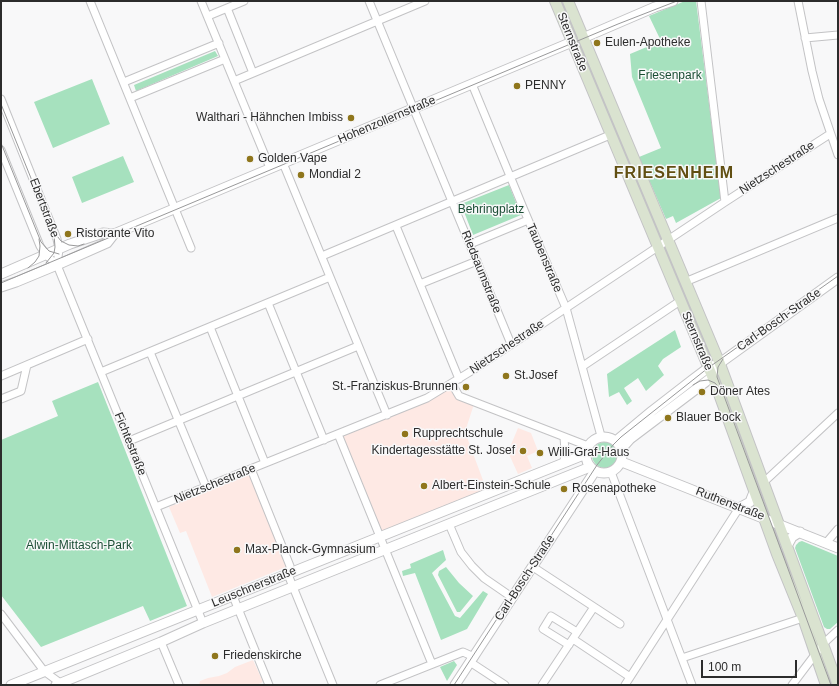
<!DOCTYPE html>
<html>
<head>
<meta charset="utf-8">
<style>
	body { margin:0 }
	#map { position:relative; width:839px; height:686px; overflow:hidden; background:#f8f8f9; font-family:Helvetica,sans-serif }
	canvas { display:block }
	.frame { position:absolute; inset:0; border:2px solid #2c2c2c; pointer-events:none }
	.scale { position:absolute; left:701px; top:660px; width:96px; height:18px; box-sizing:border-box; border:2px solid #2c2c2c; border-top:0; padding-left:5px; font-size:12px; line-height:14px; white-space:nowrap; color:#2c2c2c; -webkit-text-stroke:3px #f8f8f9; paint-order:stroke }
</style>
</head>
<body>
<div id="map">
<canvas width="839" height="686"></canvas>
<div class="frame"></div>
<div class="scale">100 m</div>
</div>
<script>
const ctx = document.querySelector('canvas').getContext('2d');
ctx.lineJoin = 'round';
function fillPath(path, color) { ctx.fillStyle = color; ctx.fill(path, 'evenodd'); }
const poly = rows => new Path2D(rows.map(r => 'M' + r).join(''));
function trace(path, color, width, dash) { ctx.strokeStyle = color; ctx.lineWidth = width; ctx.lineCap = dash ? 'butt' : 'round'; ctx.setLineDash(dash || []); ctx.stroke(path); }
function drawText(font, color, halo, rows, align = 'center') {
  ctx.font = font + ' Helvetica,sans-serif'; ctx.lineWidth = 3; ctx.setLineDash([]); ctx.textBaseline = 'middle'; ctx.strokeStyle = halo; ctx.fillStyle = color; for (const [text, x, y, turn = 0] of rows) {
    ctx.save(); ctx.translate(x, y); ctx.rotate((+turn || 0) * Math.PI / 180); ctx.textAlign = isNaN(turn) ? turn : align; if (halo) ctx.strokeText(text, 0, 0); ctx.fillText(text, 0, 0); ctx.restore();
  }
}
fillPath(poly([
	[584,48,662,235,658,238,578,50]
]), '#efeff8');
fillPath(poly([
	[451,387,474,404,465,432,487,491,382,534,341,436],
	[518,428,531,433,538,451,527,456,532,468,518,474,508,452],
	[249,474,286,567,212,597,186,531,180,533,169,507],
	[253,660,263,682,257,685,199,685,200,681,208,678,219,676,227,673,235,667]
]), '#fee9e4');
fillPath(poly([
	[685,1,696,1,721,198,676,223,673,216,666,219,639,157,661,148,632,77,630,54,661,41,649,16],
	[215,51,218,56,136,91,134,85],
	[92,79,110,124,53,148,34,102],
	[123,156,134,182,82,203,72,177],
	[509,185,521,215,473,235,461,204],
	[675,330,681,347,663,359,658,366,664,375,646,391,638,378,624,388,632,401,627,405,619,392,609,397,607,374],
	[98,382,187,606,150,621,143,606,41,647,1,595,1,440,58,416,52,401],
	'592 455a13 13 0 1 1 26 0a13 13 0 1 1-26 0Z',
	[802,541,838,556,838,622,830,629,827,629,824,627,795,548,796,545,799,542],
	[443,550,446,560,432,573,455,616,460,618,483,591,488,594,467,629,441,640,415,573,403,576,402,571,411,568,410,564],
	[446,567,459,583,473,596,460,612,457,612,438,575,439,571],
	[454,661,457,665,447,681,440,667]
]), '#a6e1be');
const minor = poly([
	[90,1,191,248],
	[201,1,270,168],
	[369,1,511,344],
	[701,1,725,202],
	[798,1,812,71,819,99,838,155],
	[227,8,253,73],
	[208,16,244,1],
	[805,38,838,35],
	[234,81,425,1],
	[124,82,219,43],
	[472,84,524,210,566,308,601,436],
	[130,98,225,59],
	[1,99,57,239,59,249,57,265],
	[1,150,40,246,46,255,57,265,203,623],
	[283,163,387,415],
	[396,226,459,379],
	[470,244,528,220],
	[322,256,610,135],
	[685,282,838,218],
	[420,284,477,261],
	[268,303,324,440],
	[210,327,265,463],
	[150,352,206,487],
	[583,366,680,301],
	[101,372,330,277],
	[1,376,88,339],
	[452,384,459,396,588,446],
	[1,399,21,391,27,365],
	[338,434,432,664],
	[129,441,358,346],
	[564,462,565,452,564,437],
	[251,469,290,566,289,577,333,685],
	[611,472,692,685],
	[764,482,838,413],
	[156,507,427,398,473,370,725,202,830,134],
	[449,524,461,552,472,566,484,578,513,598],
	[826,543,838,529],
	[533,567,620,624],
	[233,596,269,685],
	[1,614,44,671,63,685],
	[573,639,630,677],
	[161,642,179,685],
	[569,645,543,629,551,616,577,632],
	[682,658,803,618],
	[470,662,505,685],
	[380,685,463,652,474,657],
	[542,685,594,607],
	[625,685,739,508],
	[792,685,823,644,838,630]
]);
const tertiary = poly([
	[583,38,655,7,673,1],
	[1,274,70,244,103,233,114,234,572,42],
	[1,287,16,282,57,265,107,243,114,234],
	'586 455a18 18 0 1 1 36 0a18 18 0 1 1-36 0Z',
	[616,441,652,411,692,380,708,368,720,363,838,278],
	[622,448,630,439,712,377,715,371],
	[622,462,838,548],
	[739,508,750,502,754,492],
	[787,546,792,537,800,532],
	[11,685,586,454],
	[56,685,161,642,203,623,590,467],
	[455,685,595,471]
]);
const secondary = poly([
	[555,1,715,383,777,554,803,618,826,685],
	[568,1,720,364,838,685]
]);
trace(minor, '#c3c3c5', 9);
trace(tertiary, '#c3c3c5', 11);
trace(secondary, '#c3c3c5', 12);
trace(minor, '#fff', 7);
trace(tertiary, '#fff', 9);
trace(secondary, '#dae3d0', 10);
trace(poly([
	[1,104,54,235,55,247,54,253,46,263],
	[1,143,41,242,49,251,59,254],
	[54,232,61,241,69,245,78,246,84,244],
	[28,268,35,262,39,256,40,246,39,239],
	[1,283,618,24,677,1],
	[723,359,718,367,717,377,831,685],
	[693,385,700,381,708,380,715,383,720,389],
	[454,685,597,465,613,445,621,437,708,368,838,276]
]), '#99999a', 1);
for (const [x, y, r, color] of [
	[597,43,4,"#8f761c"],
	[517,86,4,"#8f761c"],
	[351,118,4,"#8f761c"],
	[250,159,4,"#8f761c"],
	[301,175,4,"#8f761c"],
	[68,234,4,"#8f761c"],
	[506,376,4,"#8f761c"],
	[466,387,4,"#8f761c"],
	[702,392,4,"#8f761c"],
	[668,418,4,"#8f761c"],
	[405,434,4,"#8f761c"],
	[523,451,4,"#8f761c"],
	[540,453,4,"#8f761c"],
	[424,486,4,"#8f761c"],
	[564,489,4,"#8f761c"],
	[237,550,4,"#8f761c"],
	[215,656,4,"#8f761c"]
]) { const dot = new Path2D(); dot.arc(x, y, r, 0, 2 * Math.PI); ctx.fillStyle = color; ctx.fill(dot); trace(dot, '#f8f8f9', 1.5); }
drawText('12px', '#2c2c2c', '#f8f8f9', [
	["Sternstraße",572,42,68],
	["Hohenzollernstraße",387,120,-23],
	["Nietzschestraße",777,168,-33],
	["Ebertstraße",44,208,69],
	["Taubenstraße",544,258,67],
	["Riedsaumstraße",481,272,68],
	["Carl-Bosch-Straße",779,320,-35],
	["Sternstraße",697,341,67],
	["Nietzschestraße",507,347,-34],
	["Fichtestraße",130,444,68],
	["Nietzschestraße",215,484,-22],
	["Ruthenstraße",730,504,21],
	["Carl-Bosch-Straße",525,578,-57],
	["Leuschnerstraße",254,587,-22]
]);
drawText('12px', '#2c2c2c', '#f8f8f9', [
	["Eulen-Apotheke",605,43],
	["PENNY",525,86],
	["Walthari - Hähnchen Imbiss",343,118,"right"],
	["Golden Vape",258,159],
	["Mondial 2",309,175],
	["Ristorante Vito",76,234],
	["St.Josef",514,376],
	["St.-Franziskus-Brunnen",458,387,"right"],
	["Döner Ates",710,392],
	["Blauer Bock",676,418],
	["Rupprechtschule",413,434],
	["Kindertagesstätte St. Josef",515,451,"right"],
	["Willi-Graf-Haus",548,453],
	["Albert-Einstein-Schule",432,486],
	["Rosenapotheke",572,489],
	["Max-Planck-Gymnasium",245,550],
	["Friedenskirche",223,656]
], 'left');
drawText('12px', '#1b4e35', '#f8f8f9', [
	["Friesenpark",670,76],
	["Behringplatz",491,210],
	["Alwin-Mittasch-Park",79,546]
]);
ctx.letterSpacing = '1px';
drawText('bold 16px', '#614f12', '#f8f8f9', [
	["FRIESENHEIM",674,174]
]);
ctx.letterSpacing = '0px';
</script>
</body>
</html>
